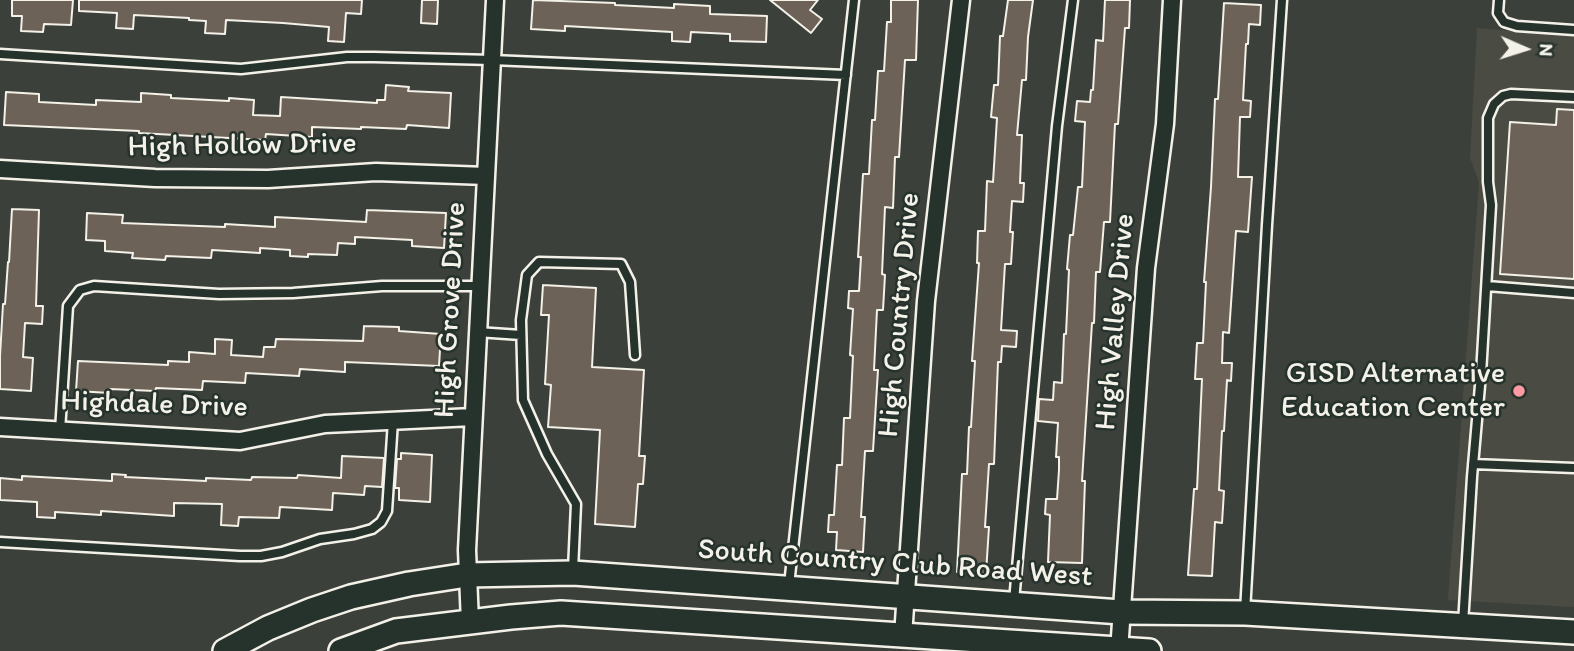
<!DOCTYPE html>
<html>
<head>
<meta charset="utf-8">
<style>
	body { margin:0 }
	#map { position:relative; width:1574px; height:651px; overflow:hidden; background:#3b413a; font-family:Itim,sans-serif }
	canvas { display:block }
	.north { position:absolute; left:1490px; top:14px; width:70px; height:70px; -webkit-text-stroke:5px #26332d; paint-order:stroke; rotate:93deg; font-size:19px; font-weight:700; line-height:28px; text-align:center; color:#f4f1e8 }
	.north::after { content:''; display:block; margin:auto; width:24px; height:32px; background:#f4f1e8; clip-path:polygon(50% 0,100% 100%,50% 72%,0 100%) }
</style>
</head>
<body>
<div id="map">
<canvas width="1574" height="651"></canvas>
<div class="north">N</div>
</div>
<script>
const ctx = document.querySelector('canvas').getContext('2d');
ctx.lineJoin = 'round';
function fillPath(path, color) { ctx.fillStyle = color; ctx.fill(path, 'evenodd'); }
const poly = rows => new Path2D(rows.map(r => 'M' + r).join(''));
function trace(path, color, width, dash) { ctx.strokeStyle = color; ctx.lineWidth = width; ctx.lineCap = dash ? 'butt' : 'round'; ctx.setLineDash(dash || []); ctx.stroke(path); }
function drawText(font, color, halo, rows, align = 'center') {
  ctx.font = font + ' Itim,sans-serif'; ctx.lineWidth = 5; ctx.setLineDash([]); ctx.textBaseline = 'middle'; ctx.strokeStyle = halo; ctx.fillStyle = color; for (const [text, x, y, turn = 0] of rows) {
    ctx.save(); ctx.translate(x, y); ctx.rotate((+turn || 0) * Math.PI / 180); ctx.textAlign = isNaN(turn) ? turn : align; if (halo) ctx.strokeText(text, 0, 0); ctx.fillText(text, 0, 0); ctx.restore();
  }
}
fillPath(poly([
	[1477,28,1574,36,1574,607,1448,600,1479,182,1470,158]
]), '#4a4b43');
const building = poly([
	[12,0,73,0,71,25,44,24,43,32,21,31,22,16,12,16,12,0],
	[79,0,362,0,361,14,346,13,344,42,328,41,329,27,283,23,226,20,225,34,205,33,206,21,189,20,189,18,134,15,133,29,116,28,117,13,79,11,79,0],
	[422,0,438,0,437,24,421,23,422,0],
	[533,0,615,3,615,5,674,8,674,4,710,6,710,14,767,16,766,42,730,41,730,34,691,32,690,42,672,41,672,32,565,26,565,31,531,29,533,0],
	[770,0,818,0,810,10,822,19,811,33,770,0],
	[891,0,918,0,916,60,905,60,899,157,895,157,893,208,885,207,882,274,885,275,883,310,877,310,874,370,878,370,873,451,865,451,861,517,865,517,863,552,836,550,837,532,828,532,829,515,834,515,837,465,842,465,844,418,850,418,853,356,850,355,853,309,848,308,849,291,859,291,861,257,858,257,863,174,869,174,872,120,875,120,878,71,884,71,887,22,891,22,891,0],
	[1008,0,1033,0,1028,37,1026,80,1022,80,1017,135,1022,135,1020,183,1024,183,1023,202,1012,201,1010,232,1013,232,1011,264,1005,264,1001,330,1017,331,1016,347,1002,346,1001,362,998,362,994,464,989,464,985,527,989,527,986,573,957,572,962,474,967,474,969,427,971,427,975,361,972,361,979,263,977,263,978,231,985,231,987,181,993,182,997,118,991,117,994,85,998,85,1000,36,1003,36,1008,0],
	[1105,0,1130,0,1129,28,1125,28,1118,124,1115,124,1110,222,1104,222,1100,272,1096,272,1094,323,1092,323,1082,481,1085,481,1082,563,1048,562,1050,515,1045,514,1046,499,1057,499,1059,470,1059,457,1056,457,1058,423,1038,421,1039,399,1053,400,1054,382,1062,383,1064,334,1066,334,1069,270,1067,269,1070,235,1073,235,1078,187,1082,187,1085,122,1075,121,1077,101,1090,102,1091,90,1093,90,1096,40,1103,41,1105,0],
	[1224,3,1261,5,1260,25,1249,24,1248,44,1246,44,1243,100,1251,101,1250,117,1240,117,1238,177,1252,177,1248,232,1236,231,1229,333,1223,332,1222,363,1232,363,1231,381,1227,380,1224,431,1222,431,1219,490,1224,491,1222,523,1215,522,1212,576,1188,575,1194,489,1197,489,1202,379,1195,379,1197,343,1203,343,1206,282,1204,282,1211,187,1215,99,1218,99,1224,3],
	[386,85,409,87,408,91,451,93,449,128,407,125,406,129,361,127,361,129,312,127,312,137,266,134,265,140,139,133,139,131,4,125,6,92,39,94,39,102,96,105,96,100,141,102,141,93,171,95,171,98,229,101,229,98,254,100,253,115,280,116,281,97,377,103,377,100,385,100,386,85],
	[1557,109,1574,110,1574,279,1500,274,1510,122,1556,125,1557,109],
	[12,209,39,210,36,306,43,306,42,324,25,323,23,357,33,358,31,391,0,389,0,356,3,304,5,304,8,262,9,262,12,209],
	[367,210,446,213,444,248,412,246,412,240,355,237,355,244,338,243,337,255,308,254,308,257,290,256,290,250,260,248,260,253,212,250,211,258,166,256,165,260,132,258,133,253,105,251,105,241,86,240,87,213,123,215,122,223,225,227,225,224,275,227,275,217,366,222,367,210],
	[543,285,596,288,592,367,644,370,639,456,645,456,643,484,638,484,635,527,595,524,600,430,548,427,551,385,545,384,549,315,541,315,543,285],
	[364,326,399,327,399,331,441,334,439,366,345,362,345,372,300,369,299,376,246,373,245,383,203,381,202,390,156,388,155,391,110,389,110,393,76,391,78,361,168,365,168,361,189,362,189,352,215,354,215,339,232,340,231,355,263,357,264,347,275,347,276,339,363,341,364,326],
	[401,453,432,455,430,502,399,500,399,488,395,488,397,459,401,459,401,453],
	[342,456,384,458,382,487,365,486,364,495,333,493,332,510,280,507,279,518,239,517,238,526,221,525,222,504,174,503,174,516,101,511,101,515,55,512,55,518,37,517,37,502,0,500,0,478,22,480,22,476,112,481,112,474,126,475,125,477,206,481,206,478,251,480,252,477,297,478,298,475,341,478,342,456]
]);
fillPath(building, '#6d6257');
trace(building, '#f4f1e8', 2);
const lane = poly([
	[1499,0,1498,13,1504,22,1517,26,1574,30],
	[0,54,241,69,347,57,374,57,492,60,846,75],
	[1487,286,1574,293],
	[477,332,521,335],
	[60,431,68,306,80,290,94,286,219,294,293,293,382,286,480,286],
	[1473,464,1574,468],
	[0,542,240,556,261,556,282,552,320,539,354,534,372,529,381,522,387,511,393,421],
	[573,570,576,504,547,454,523,400,521,320,527,275,539,262,621,264,630,282,635,355],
	[789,585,854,0],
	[1014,601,1057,126,1073,0],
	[1245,612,1267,225,1282,0],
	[1463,624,1472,477,1481,374,1491,205,1488,182,1488,118,1494,104,1503,96,1511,94,1574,97]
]);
const street = poly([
	[0,169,155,178,268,179,376,172,486,176],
	[0,427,240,441,325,424,473,417],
	[470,623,467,550,495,0],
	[903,636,926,301,961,0],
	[1119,651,1146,268,1165,124,1172,0]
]);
const secondary = poly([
	[225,651,268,628,312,610,351,597,409,584,467,575,518,574,573,573,1121,612,1245,613,1574,632],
	[341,651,396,631,511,617,561,613,1149,651]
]);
trace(lane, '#f4f1e8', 13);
trace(street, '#f4f1e8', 21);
trace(secondary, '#f4f1e8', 28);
trace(lane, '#26332d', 8);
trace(street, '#26332d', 16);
trace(secondary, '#26332d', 23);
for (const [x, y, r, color] of [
	[1519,391,7,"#ff9aa2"]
]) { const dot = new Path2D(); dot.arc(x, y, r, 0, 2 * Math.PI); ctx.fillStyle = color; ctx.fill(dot); trace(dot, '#26332d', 2.5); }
drawText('30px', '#f4f1e8', '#26332d', [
	["High Hollow Drive",242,146,-1],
	["High Grove Drive",451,310,-87],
	["High Country Drive",900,315,-85],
	["High Valley Drive",1116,322,-85],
	["Highdale Drive",154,405,2],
	["South Country Club Road West",895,564,4]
]);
drawText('30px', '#f4f1e8', '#26332d', [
	["GISD Alternative",1505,374],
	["Education Center",1505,408]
], 'right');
</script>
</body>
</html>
